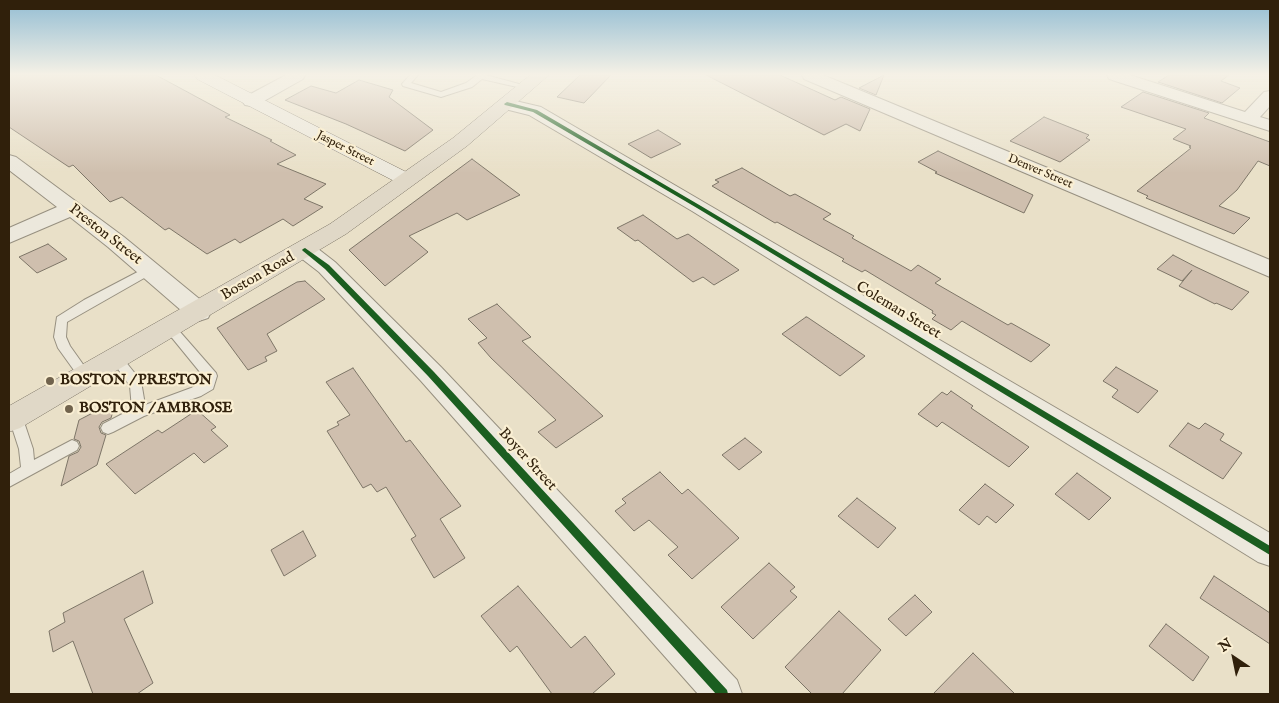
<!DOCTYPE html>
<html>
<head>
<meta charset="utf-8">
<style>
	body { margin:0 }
	#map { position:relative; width:1279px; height:703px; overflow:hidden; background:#e9e0c8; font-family:"IM FELL English",serif }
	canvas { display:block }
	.frame { position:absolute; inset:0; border:10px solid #30200b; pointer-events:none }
	.north { position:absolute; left:1209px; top:633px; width:50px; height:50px; -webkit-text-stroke:4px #faefd3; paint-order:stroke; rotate:326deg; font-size:14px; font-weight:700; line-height:20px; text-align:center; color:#30200b }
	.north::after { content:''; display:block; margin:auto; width:18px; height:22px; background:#30200b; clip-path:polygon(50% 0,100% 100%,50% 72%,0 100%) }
</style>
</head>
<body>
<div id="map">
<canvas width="1279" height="703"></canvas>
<div class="frame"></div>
<div class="north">N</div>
</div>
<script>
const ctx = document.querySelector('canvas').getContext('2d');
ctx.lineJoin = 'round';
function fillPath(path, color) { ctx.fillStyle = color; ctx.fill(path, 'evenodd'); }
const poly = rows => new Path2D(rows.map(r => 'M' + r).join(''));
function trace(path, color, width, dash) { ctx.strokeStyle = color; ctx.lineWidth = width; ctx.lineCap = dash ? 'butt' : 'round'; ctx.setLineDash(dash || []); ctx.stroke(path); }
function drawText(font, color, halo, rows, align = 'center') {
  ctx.font = font + ' "IM FELL English",serif'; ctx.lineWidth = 4.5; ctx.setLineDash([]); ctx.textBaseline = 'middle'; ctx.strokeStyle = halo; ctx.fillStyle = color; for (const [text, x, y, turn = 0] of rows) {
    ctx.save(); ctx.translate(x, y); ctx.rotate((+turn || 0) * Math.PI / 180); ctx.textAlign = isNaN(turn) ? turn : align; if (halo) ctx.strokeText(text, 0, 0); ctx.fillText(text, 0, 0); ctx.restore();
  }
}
const building = poly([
	[9,75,156,75,230,115,225,117,272,140,270,141,296,155,277,164,326,184,304,199,323,207,293,226,283,219,240,243,235,239,207,254,169,228,165,230,122,197,110,202,73,165,69,167,9,127,9,75],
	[580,75,611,75,584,103,557,97,580,75],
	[706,75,780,75,835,100,841,97,870,109,860,131,846,124,824,135,706,75],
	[884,75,876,95,859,88,884,75],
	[1169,75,1229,75,1221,81,1240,88,1222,103,1158,82,1169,75],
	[359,80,393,90,389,97,433,130,405,151,346,124,285,100,311,86,336,93,359,80],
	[1143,92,1209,113,1204,118,1270,142,1270,166,1258,161,1237,190,1219,206,1250,218,1234,234,1146,198,1148,196,1137,191,1191,148,1189,147,1191,146,1173,139,1186,129,1121,107,1143,92],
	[1044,117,1089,135,1086,138,1090,140,1060,162,1010,141,1044,117],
	[658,130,681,144,651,158,628,144,658,130],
	[938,151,1033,195,1024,213,935,173,937,172,918,162,938,151],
	[472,159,520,195,467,220,457,213,409,236,428,252,385,286,349,250,472,159],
	[742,168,790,196,795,194,831,214,823,219,854,236,852,238,911,271,918,265,941,279,935,283,1008,325,1011,323,1050,345,1031,362,962,321,951,330,932,319,936,315,932,313,933,311,865,270,862,272,842,261,844,259,777,222,775,223,712,186,719,182,715,180,742,168],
	[643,215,677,239,688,234,739,270,714,285,703,277,693,282,638,240,635,241,617,228,643,215],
	[48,244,67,259,37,273,19,257,48,244],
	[1173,255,1196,267,1249,292,1232,310,1216,303,1215,304,1179,286,1192,270,1182,281,1157,269,1173,255],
	[305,281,325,299,267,334,277,351,265,357,267,361,248,370,217,328,297,282,305,281],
	[497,304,531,337,522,341,603,416,556,448,538,432,556,420,491,358,478,343,487,338,468,319,497,304],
	[806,317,807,317,865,356,840,376,782,334,806,317],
	[1116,367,1158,391,1138,413,1112,397,1118,390,1103,381,1116,367],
	[353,368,406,442,410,440,461,506,440,519,465,558,434,578,411,539,416,536,386,487,377,492,371,484,363,488,327,431,339,425,337,422,350,415,326,382,353,368],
	[951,391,973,406,971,408,1029,447,1009,467,942,422,937,427,918,414,942,392,947,395,951,391],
	[116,401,111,418,102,422,99,427,101,433,106,435,97,465,61,486,69,456,78,452,81,447,79,441,74,439,79,420,116,401],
	[197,410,216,427,211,430,228,446,204,463,194,453,135,494,106,464,158,430,162,433,197,410],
	[1188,423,1199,429,1205,423,1224,434,1220,440,1242,453,1223,479,1169,446,1188,423],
	[745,438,762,452,739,470,722,455,745,438],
	[660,472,682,494,688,489,739,538,692,579,668,555,678,547,649,520,634,531,615,511,626,503,622,499,660,472],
	[1077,473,1111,498,1089,520,1055,494,1077,473],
	[985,484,1014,505,996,523,987,516,979,525,959,510,985,484],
	[857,498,896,528,878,548,838,516,857,498],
	[303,531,316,556,284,576,271,550,303,531],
	[769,563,795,587,790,591,797,597,753,639,721,607,769,563],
	[143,571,153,603,124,619,153,683,137,694,93,694,73,641,53,652,49,631,65,622,63,613,143,571],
	[1214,576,1270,613,1270,644,1200,598,1214,576],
	[518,586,571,648,585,636,615,674,592,694,552,694,517,646,510,652,481,616,518,586],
	[915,595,932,612,906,636,888,619,915,595],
	[839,611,881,650,842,694,812,694,785,667,839,611],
	[1166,624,1209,657,1193,681,1149,646,1166,624],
	[973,653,1015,694,933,694,973,653]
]);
fillPath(building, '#cfbfae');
trace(building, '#7d7567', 1);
const lane = poly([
	[410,75,418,75,411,83,441,92,466,83,477,75,486,75,530,87,526,89,482,79,472,87,441,97,403,86,402,84,410,75],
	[149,266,153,267,155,270,153,273,67,322,66,337,70,346,92,377,91,380,86,382,81,380,58,348,54,337,57,317,84,300,149,266],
	[170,324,174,325,216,373,217,376,213,389,201,396,144,416,113,432,108,434,103,432,101,428,103,424,132,409,130,386,113,362,111,359,113,356,121,356,141,381,145,405,191,388,203,382,204,377,164,328,170,324],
	[15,411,20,412,22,416,33,449,34,460,72,440,77,442,79,446,77,450,9,487,9,474,21,467,19,449,9,418,10,412,15,411]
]);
const street = poly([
	[286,75,305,75,303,79,257,105,251,106,245,105,242,101,245,97,286,75],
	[802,75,823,75,1270,260,1270,277,804,79,802,75],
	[1107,75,1130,75,1245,112,1264,92,1270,91,1270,106,1260,117,1270,120,1270,131,1109,79,1107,75],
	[507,99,541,107,1270,533,1270,566,1258,562,692,211,529,115,501,108,498,104,501,100,507,99],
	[9,155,16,157,124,237,208,306,211,312,208,318,199,321,190,318,108,247,70,217,9,243,9,228,57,207,9,170,9,155],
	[305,243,313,245,335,262,441,367,737,680,742,694,698,694,421,381,319,272,297,255,294,250,297,245,305,243]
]);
const secondary = poly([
	[194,75,215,75,414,176,418,180,414,184,407,186,400,184,197,79,194,75]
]);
const primary = poly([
	[530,75,549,75,467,146,346,234,20,428,9,432,9,406,330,224,453,138,530,75]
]);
trace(lane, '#979080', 2);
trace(street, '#979080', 2);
trace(secondary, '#7d7567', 1);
trace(primary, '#7d7567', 1);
fillPath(lane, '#ece8dc');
fillPath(street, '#ece8dc');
fillPath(secondary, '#ece8dc');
fillPath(primary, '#e0d8c7');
fillPath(poly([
	[507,102,537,110,701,206,1270,546,1270,555,697,208,533,112,505,105,504,104,507,102],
	[305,248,329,265,434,372,727,690,728,694,716,694,428,376,325,269,303,251,302,250,303,249,305,248]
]), '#1b5e20');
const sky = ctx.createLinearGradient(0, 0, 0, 173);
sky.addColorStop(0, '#93bdd3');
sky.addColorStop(0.43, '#f5f1e6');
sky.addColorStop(1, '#f5f1e600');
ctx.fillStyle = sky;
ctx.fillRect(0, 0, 1279, 173);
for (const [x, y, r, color] of [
	[50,381,5,"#71634d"],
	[69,409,5,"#71634d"]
]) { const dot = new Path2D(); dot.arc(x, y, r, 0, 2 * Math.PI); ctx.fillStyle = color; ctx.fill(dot); trace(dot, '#faefd3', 2); }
drawText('12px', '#30200b', '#faefd3', [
	["Jasper Street",345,149,27],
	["Denver Street",1040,172,23]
]);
drawText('15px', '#30200b', '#faefd3', [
	["Preston Street",105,235,38],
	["Boston Road",258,277,-30],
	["Coleman Street",898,311,31],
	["Boyer Street",527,460,48]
]);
drawText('bold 15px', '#30200b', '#faefd3', [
	["BOSTON / PRESTON",60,381],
	["BOSTON / AMBROSE",79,409]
], 'left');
</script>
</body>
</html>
